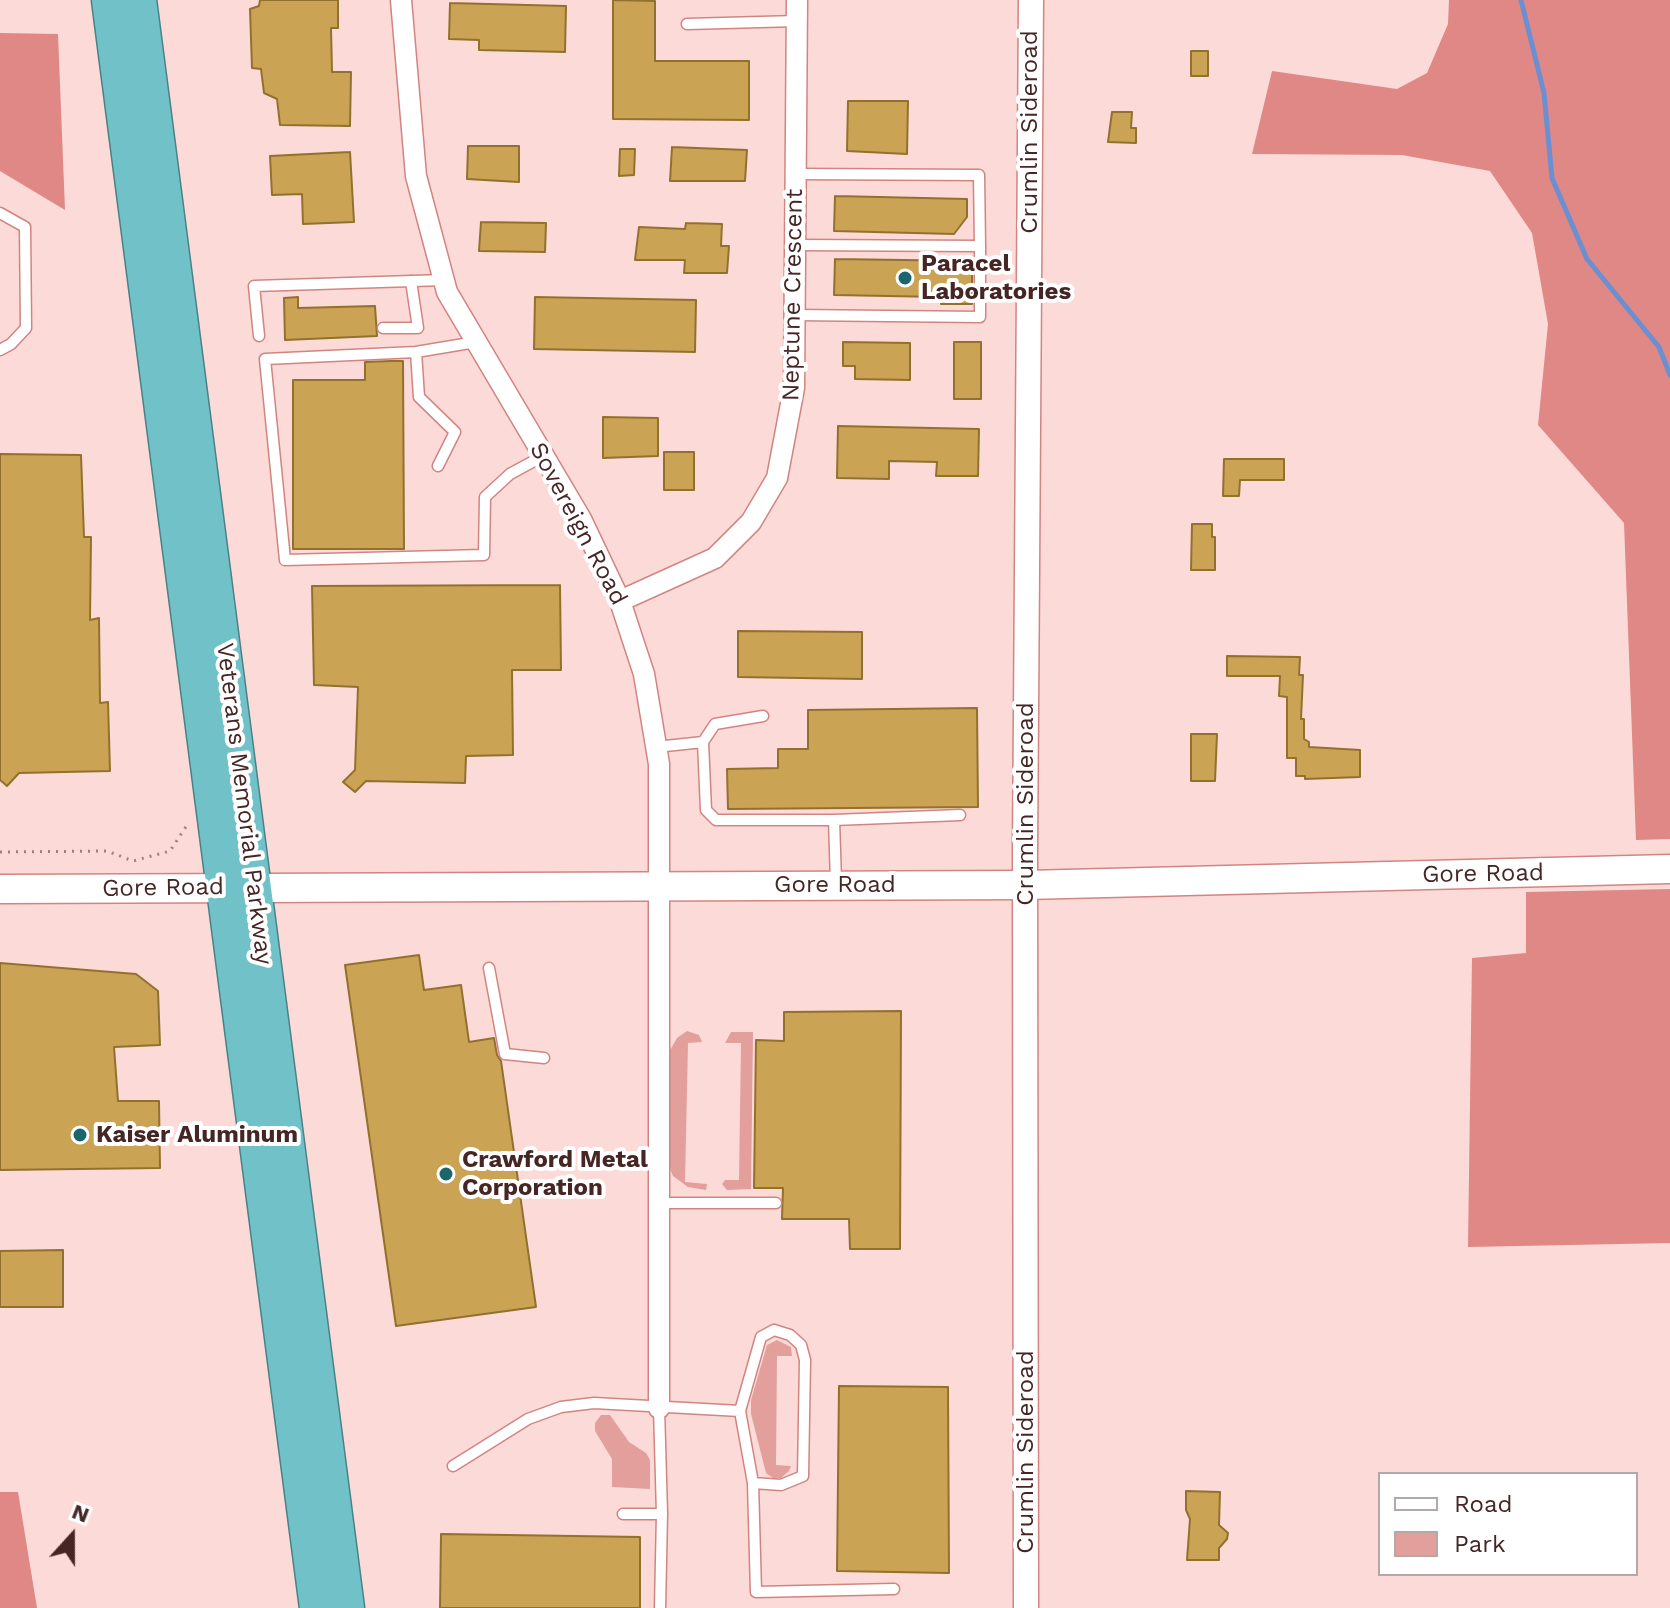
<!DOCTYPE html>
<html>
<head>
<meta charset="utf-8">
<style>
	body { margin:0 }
	#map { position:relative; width:1670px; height:1608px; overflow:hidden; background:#fcdad8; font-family:"Work Sans",sans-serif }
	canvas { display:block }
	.legend { position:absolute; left:1378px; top:1472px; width:260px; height:104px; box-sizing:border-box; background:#fff; border:2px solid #b5a8a8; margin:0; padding:10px 14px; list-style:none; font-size:24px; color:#452625 }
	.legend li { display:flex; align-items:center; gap:16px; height:40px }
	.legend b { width:40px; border:2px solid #b5a8a8 }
	.north { position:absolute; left:32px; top:1496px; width:80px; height:80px; -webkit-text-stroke:6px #fff; paint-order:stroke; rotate:21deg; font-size:22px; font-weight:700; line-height:32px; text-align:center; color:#452625 }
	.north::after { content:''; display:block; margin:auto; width:28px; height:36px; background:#452625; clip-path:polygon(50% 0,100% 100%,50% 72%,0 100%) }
</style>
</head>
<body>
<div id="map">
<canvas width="1670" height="1608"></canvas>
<ul class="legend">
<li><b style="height:10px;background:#fff"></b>Road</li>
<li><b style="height:22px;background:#e39f9c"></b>Park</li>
</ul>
<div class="north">N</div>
</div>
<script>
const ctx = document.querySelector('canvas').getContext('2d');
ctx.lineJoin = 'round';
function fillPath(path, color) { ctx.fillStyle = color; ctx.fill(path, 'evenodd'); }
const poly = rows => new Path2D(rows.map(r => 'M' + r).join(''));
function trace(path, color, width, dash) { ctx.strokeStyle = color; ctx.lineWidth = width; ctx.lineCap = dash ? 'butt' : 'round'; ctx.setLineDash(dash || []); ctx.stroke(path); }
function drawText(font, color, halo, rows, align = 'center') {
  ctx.font = font + ' "Work Sans",sans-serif'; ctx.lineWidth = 8; ctx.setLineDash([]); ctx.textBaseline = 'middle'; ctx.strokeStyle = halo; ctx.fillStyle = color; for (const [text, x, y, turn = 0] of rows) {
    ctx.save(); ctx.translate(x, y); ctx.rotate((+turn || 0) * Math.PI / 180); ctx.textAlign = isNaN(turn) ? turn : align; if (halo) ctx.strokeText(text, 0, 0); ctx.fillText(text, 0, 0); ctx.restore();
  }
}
fillPath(poly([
	[687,1031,699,1035,702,1042,688,1043,685,1182,707,1184,706,1190,688,1187,673,1176,668,1164,669,1052,677,1038],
	[731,1032,753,1032,751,1189,727,1190,722,1184,725,1180,739,1180,741,1043,725,1043],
	[777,1340,791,1347,792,1356,777,1356,776,1465,791,1466,789,1471,781,1478,773,1478,766,1473,751,1414,751,1400,767,1345],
	[601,1415,610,1415,629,1442,646,1453,650,1460,650,1489,612,1487,612,1459,595,1431,595,1423]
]), '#e39f9c');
fillPath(poly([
	[1449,0,1670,0,1670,839,1636,840,1624,523,1538,425,1548,324,1532,233,1490,171,1402,155,1252,154,1272,71,1397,89,1427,73,1448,24],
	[0,33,58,34,65,210,0,171],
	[1670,889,1670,1243,1468,1247,1472,958,1526,953,1526,892],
	[0,1492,18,1492,37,1608,0,1608]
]), '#df8885');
trace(poly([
	[1521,0,1544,93,1552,178,1587,259,1659,347,1670,375]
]), '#6c8fd1', 5);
const building = poly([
	[260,0,338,0,338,28,331,28,332,72,351,72,350,126,280,125,277,99,264,93,261,69,252,68,250,9,259,6,260,0],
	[613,0,655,1,655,61,749,61,749,120,613,119,613,0],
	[450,3,566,6,565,52,479,50,479,40,449,39,450,3],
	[1191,51,1208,51,1208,76,1191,76,1191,51],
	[848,101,908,101,907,154,847,151,848,101],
	[1112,112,1132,112,1131,128,1136,128,1136,143,1108,142,1112,112],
	[468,146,519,146,519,182,467,179,468,146],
	[672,147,747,150,745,181,670,181,672,147],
	[620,149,635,149,634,175,619,176,620,149],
	[350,152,354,222,303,224,302,194,272,195,270,156,350,152],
	[835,196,967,199,967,217,954,234,834,231,835,196],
	[481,222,546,223,545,252,479,251,481,222],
	[686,223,722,224,721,246,729,246,727,273,684,273,685,260,635,260,639,227,685,229,686,223],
	[835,259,972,261,972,304,941,304,941,297,834,295,835,259],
	[298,297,298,308,375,306,377,336,285,340,284,298,298,297],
	[535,297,696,300,695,352,534,349,535,297],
	[843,342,910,343,910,380,855,379,855,366,843,366,843,342],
	[954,342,981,342,981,399,954,399,954,342],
	[391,361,403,361,404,549,293,549,293,380,365,380,365,362,391,361],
	[603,417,658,418,658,456,603,458,603,417],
	[838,426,979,429,978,476,936,476,937,462,889,461,889,479,837,478,838,426],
	[664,452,694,452,694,490,664,490,664,452],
	[0,454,81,455,84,537,91,537,90,620,99,618,100,703,108,702,110,771,19,773,7,786,0,780,0,454],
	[1224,459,1284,459,1284,480,1240,480,1239,496,1223,496,1224,459],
	[1192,524,1212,524,1212,537,1215,537,1215,570,1191,570,1192,524],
	[560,585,561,670,512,670,513,755,466,756,465,783,366,781,355,792,343,782,355,770,358,687,314,685,312,586,560,585],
	[738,631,862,632,862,679,738,677,738,631],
	[1227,656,1300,657,1299,675,1303,675,1301,719,1304,719,1304,739,1309,742,1309,747,1360,750,1360,777,1305,779,1305,776,1296,776,1296,758,1287,758,1287,697,1279,696,1280,676,1227,676,1227,656],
	[977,708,978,807,728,809,727,769,778,768,778,749,808,749,808,710,977,708],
	[1191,734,1217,734,1215,781,1191,781,1191,734],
	[419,955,424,990,461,985,469,1042,494,1038,497,1055,501,1061,536,1307,396,1326,345,965,419,955],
	[0,963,136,974,158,991,160,1045,114,1047,118,1101,159,1101,160,1168,0,1170,0,963],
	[901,1011,900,1249,850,1249,849,1219,782,1219,783,1188,754,1188,756,1040,784,1041,784,1012,901,1011],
	[63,1250,63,1307,0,1307,0,1251,63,1250],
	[839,1386,948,1387,949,1573,837,1571,839,1386],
	[1186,1491,1220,1492,1219,1525,1228,1533,1227,1539,1219,1548,1219,1560,1187,1560,1190,1519,1186,1510,1186,1491],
	[441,1534,640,1537,640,1608,440,1608,441,1534]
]);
fillPath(building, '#cba355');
trace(building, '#92712e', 2);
const service = poly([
	[687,24,797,21],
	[796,174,979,175,980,246,796,245],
	[0,213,25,227,26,328,11,344,0,350],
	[795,315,980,317,980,246],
	[383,328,418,328,411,281],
	[259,336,254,286,444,280],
	[476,342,416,352,265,359,285,560,484,555,485,497,510,474,543,456],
	[416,352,419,397,455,432,438,466],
	[703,742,706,810,716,820,834,820,960,815],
	[656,747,703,742,715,724,763,716],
	[834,820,836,882],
	[489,968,505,1054,544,1058],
	[658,1203,776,1203],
	[774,1330,790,1335,801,1345,805,1360,803,1476,781,1485,753,1483,740,1411,761,1337,774,1330],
	[659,1408,662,1514,660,1608],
	[453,1466,528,1419,561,1407,594,1403,740,1411],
	[753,1483,756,1592,894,1589],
	[623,1514,662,1514]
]);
const minor = poly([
	[401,0,416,176,447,292,581,519,620,601,644,674,659,764,659,1408],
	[620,601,715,558,751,522,777,478,794,388,797,0]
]);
const tertiary = poly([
	[1026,1608,1025,854,1031,0]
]);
const secondary = poly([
	[0,889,1026,885,1670,869]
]);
const trunk = poly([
	[108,0,316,1608],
	[140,0,348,1608]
]);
trace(service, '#d18582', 13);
trace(minor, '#d18582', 23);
trace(tertiary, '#d18582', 27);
trace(secondary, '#d18582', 31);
trace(trunk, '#4a8286', 35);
trace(poly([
	[0,852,107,851,133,861,170,851,189,822]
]), '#a0807e', 3, [2, 6]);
trace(service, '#fff', 10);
trace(minor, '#fff', 20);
trace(tertiary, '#fff', 24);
trace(secondary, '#fff', 28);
trace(trunk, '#70c2c8', 32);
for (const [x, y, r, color] of [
	[905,278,8,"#19666c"],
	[80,1135,8,"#19666c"],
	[446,1174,8,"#19666c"]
]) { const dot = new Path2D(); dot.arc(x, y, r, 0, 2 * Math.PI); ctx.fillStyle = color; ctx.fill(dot); trace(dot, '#fff', 3); }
drawText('24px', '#452625', '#fff', [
	["Crumlin Sideroad",1030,132,-90],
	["Neptune Crescent",793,295,-89],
	["Sovereign Road",578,524,62],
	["Veterans Memorial Parkway",244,804,83],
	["Crumlin Sideroad",1026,804,-90],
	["Gore Road",1483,874,-1],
	["Gore Road",835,885],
	["Gore Road",163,888,-1],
	["Crumlin Sideroad",1026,1452,-90]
]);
drawText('bold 24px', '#452625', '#fff', [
	["Paracel",921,264],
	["Laboratories",921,292],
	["Kaiser Aluminum",96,1135],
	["Crawford Metal",462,1160],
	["Corporation",462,1188]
], 'left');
</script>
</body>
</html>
